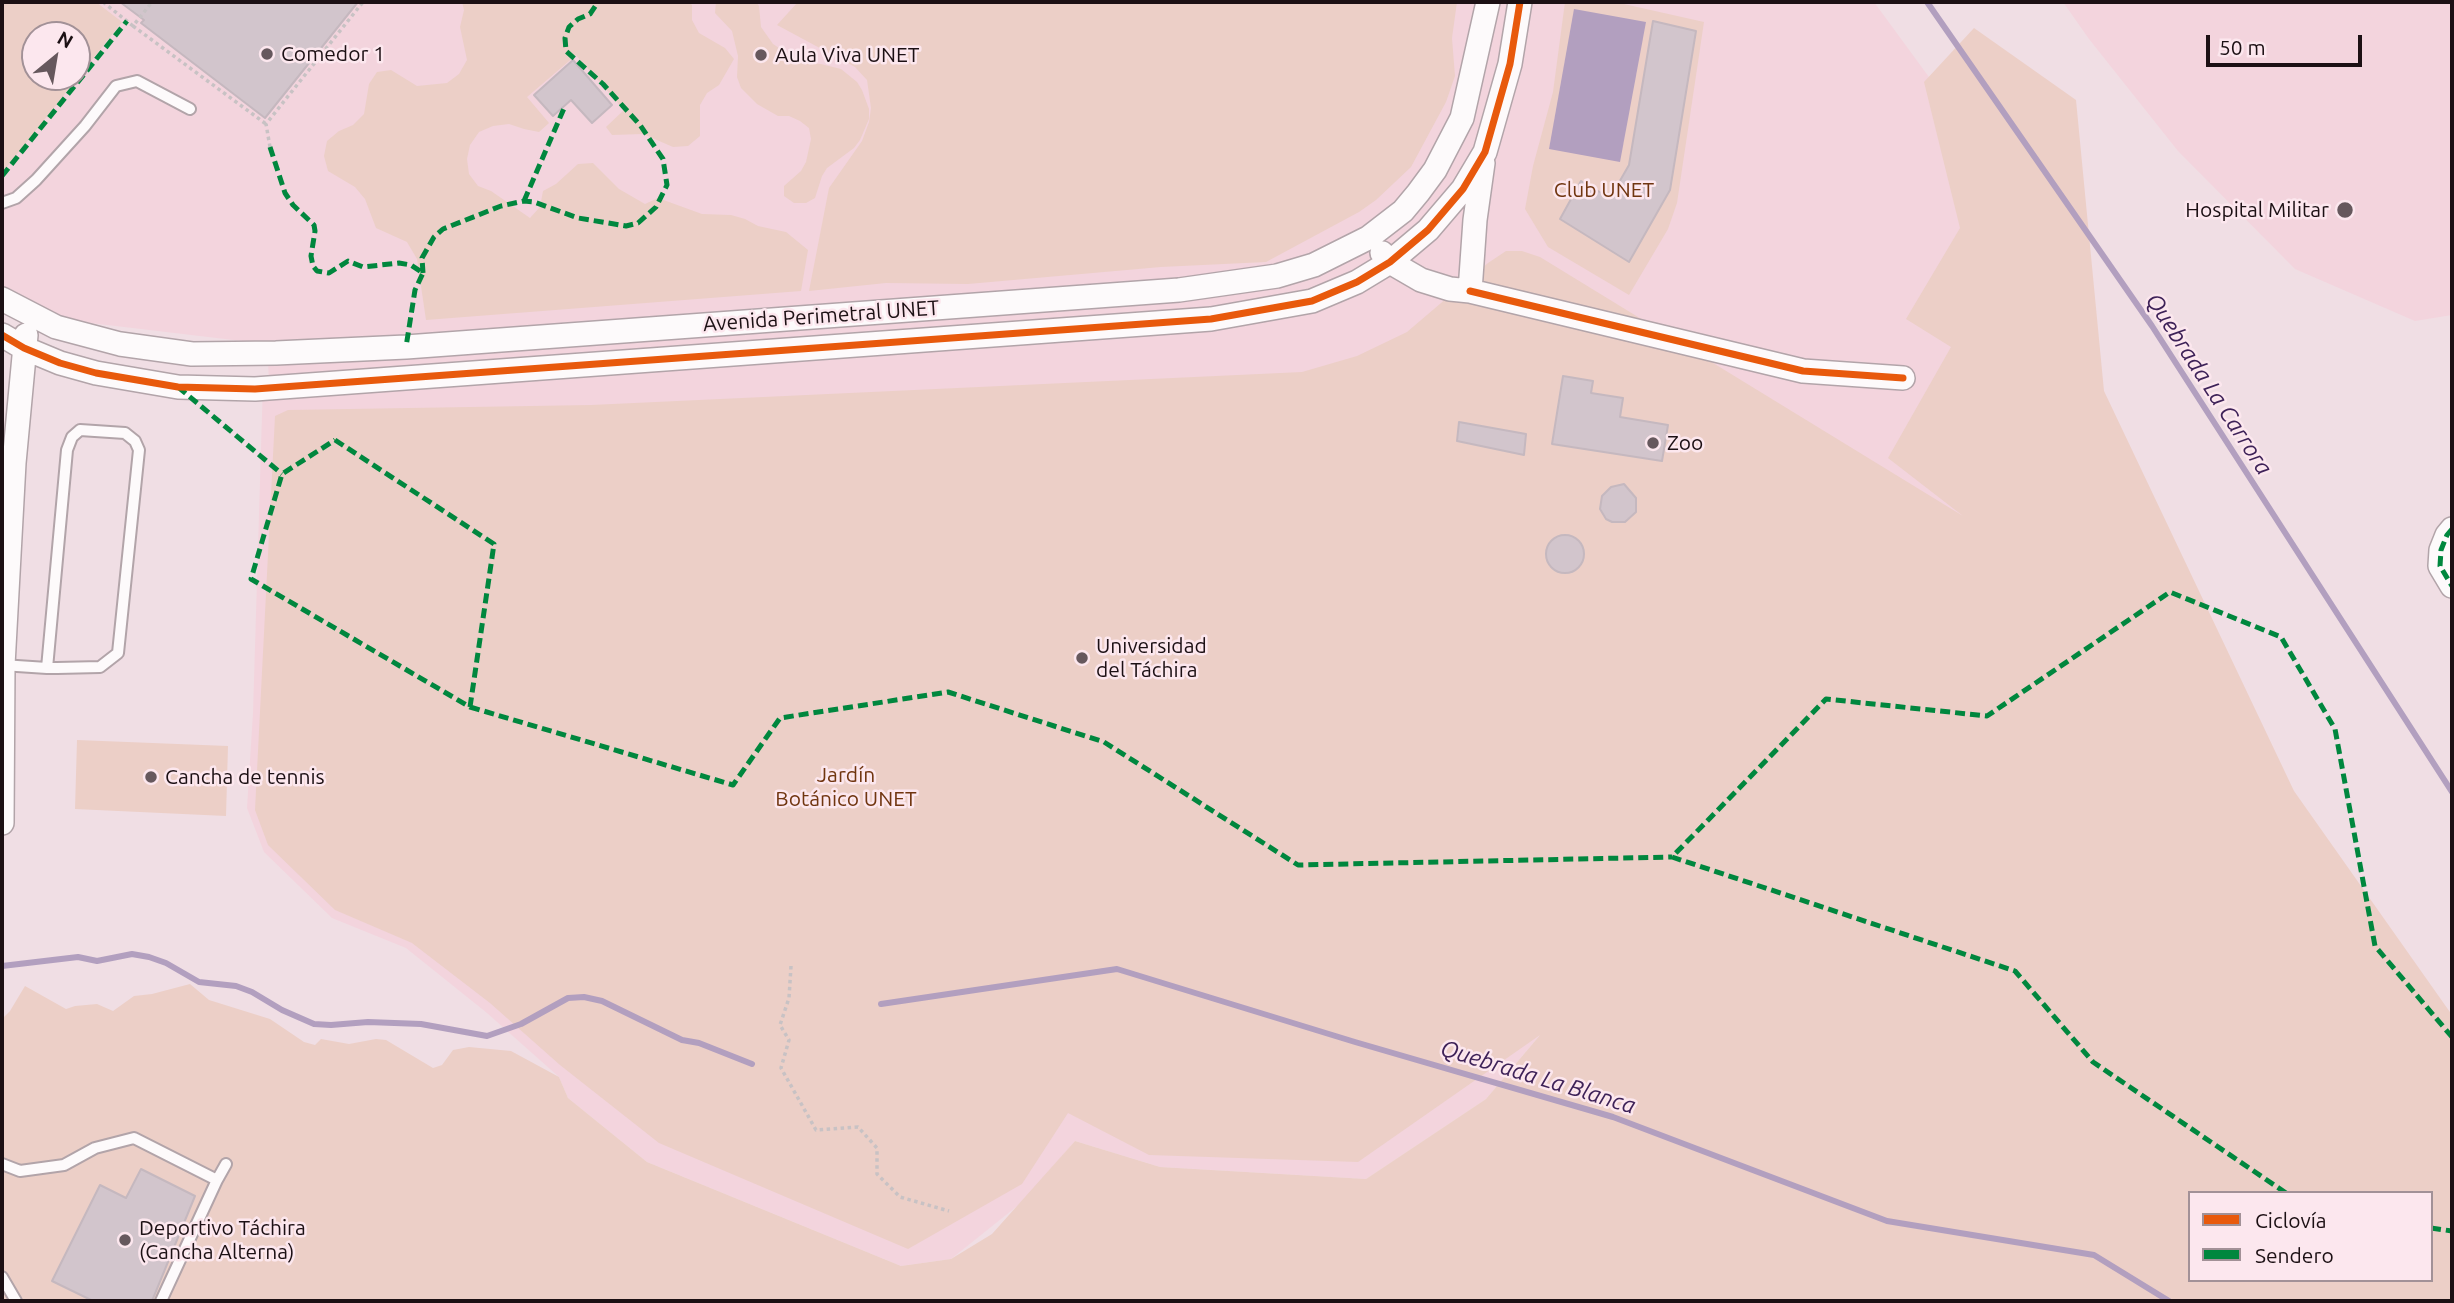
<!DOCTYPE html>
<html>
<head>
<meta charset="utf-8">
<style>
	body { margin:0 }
	#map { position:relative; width:2454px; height:1303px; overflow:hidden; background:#f0dee4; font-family:Ubuntu,sans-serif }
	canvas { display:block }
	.frame { position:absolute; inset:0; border:4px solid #1c1014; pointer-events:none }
	.legend { position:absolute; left:2188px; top:1191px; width:245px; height:91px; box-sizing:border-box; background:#fce7ee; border:2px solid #a29197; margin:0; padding:9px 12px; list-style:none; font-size:21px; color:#1c1014 }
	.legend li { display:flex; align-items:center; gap:14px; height:35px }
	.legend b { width:35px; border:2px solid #a29197 }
	.north { position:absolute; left:21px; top:21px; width:70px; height:70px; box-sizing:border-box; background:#fce7ee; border:2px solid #a29197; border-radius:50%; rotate:30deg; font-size:19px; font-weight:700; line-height:28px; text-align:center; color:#1c1014 }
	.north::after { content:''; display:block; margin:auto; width:24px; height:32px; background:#66585d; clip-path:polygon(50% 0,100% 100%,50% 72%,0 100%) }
	.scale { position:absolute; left:2206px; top:35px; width:156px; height:32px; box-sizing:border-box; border:4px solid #1c1014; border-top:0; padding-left:9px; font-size:21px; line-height:24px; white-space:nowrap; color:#1c1014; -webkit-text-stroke:5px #fce7ee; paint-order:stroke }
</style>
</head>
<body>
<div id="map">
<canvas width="2454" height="1303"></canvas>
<div class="frame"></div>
<ul class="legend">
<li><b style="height:9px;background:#e8590c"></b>Ciclovía</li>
<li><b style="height:9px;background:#00873e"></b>Sendero</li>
</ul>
<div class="north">N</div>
<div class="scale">50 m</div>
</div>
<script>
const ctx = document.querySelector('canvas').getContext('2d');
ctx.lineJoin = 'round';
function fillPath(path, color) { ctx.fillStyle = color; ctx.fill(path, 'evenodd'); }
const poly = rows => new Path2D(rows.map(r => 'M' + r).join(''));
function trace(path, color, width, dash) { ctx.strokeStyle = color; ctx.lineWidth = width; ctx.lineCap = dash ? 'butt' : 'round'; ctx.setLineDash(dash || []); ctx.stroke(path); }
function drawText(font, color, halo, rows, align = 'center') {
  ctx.font = font + ' Ubuntu,sans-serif'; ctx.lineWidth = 5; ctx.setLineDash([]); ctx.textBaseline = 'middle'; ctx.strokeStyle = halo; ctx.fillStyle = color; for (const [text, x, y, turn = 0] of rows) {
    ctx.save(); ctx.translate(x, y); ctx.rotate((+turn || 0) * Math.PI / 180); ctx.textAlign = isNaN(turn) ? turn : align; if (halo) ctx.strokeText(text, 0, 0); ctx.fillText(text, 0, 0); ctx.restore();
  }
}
fillPath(poly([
	[2,2,1874,2,2000,174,1972,521,1486,1099,1366,1179,1160,1167,1075,1141,1026,1199,951,1259,901,1266,647,1162,568,1098,559,1077,487,1013,406,948,332,918,264,852,247,808,253,713,263,382,269,381,267,344,82,322,59,317,2,287],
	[35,35,77,35,77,77,35,77],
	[2063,2,2452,2,2452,315,2415,321,2295,269,2178,151,2089,39]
]), '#f3d4dd');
fillPath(poly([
	[2,2,96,2,122,22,2,173],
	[35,35,77,35,77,77,35,77],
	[462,2,689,2,692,5,692,20,699,33,725,48,734,59,719,85,707,93,700,105,700,136,688,146,673,147,643,134,612,135,606,127,624,110,576,55,527,97,549,123,539,132,524,129,509,124,493,126,479,132,470,145,467,159,469,174,478,186,491,191,530,218,540,207,543,191,556,184,578,164,593,163,619,189,645,204,658,198,702,214,731,215,745,219,758,226,786,232,808,250,801,291,426,320,417,259,407,242,376,228,365,199,355,187,328,171,324,156,327,141,339,131,353,125,364,114,369,84,377,72,391,70,417,86,447,83,459,74,467,60,460,27,464,10],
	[716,2,756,2,759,6,761,27,773,44,800,62,821,64,841,69,857,82,862,90,869,109,869,119,860,140,854,148,827,168,822,176,815,198,806,203,794,203,784,196,784,186,801,171,806,162,811,139,809,128,800,121,789,116,778,116,757,104,741,88,737,77,738,56,732,31,715,13],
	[798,2,1457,2,1452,38,1455,76,1446,102,1411,167,1376,200,1359,212,1266,262,1161,267,968,284,886,283,809,291,829,188,862,141,869,122,871,108,867,80,855,67,777,25],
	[1565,2,1615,2,1704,22,1677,203,1668,229,1629,295,1548,247,1525,209,1533,166,1553,92],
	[1974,28,2076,100,2104,391,2294,791,2452,1015,2452,1301,2,1301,2,1019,10,1011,25,986,66,1009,75,1006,97,1004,113,1011,134,996,152,994,190,984,209,1000,270,1019,304,1042,315,1045,321,1039,349,1044,376,1039,386,1040,433,1068,442,1065,453,1050,469,1047,511,1051,559,1077,568,1098,647,1162,901,1266,951,1259,992,1234,1075,1141,1160,1167,1366,1179,1486,1099,1540,1035,1358,1162,1149,1155,1068,1113,1022,1184,908,1249,659,1143,560,1065,490,1003,412,943,335,910,268,845,255,810,275,416,288,410,591,405,1302,372,1357,356,1407,332,1488,263,1506,251,1522,251,1540,257,1963,516,1888,458,1951,347,1906,319,1960,228,1924,82],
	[2190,1193,2431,1193,2431,1280,2190,1280],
	[77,740,228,746,226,816,75,809]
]), '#eccfc7');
fillPath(poly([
	[1574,9,1646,22,1620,162,1549,149]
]), '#b29fbf');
trace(poly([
	[1927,2,2152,326,2452,792],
	[2,966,78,957,97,961,132,954,149,957,166,963,199,982,236,986,252,992,282,1010,314,1024,331,1025,368,1022,421,1024,487,1036,521,1024,568,998,584,997,602,1001,682,1040,699,1043,752,1064],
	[881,1004,1117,969,1355,1042,1613,1117,1887,1221,2094,1255,2169,1301]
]), '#b29fbf', 6);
const building = poly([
	[120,2,358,2,265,118,141,23,144,20,120,2],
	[1653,21,1696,31,1670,190,1629,262,1560,219,1581,181,1610,198,1629,165,1653,21],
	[573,60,612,105,592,123,571,100,553,116,534,95,573,60],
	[1563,376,1593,381,1591,393,1623,398,1620,417,1668,425,1662,461,1552,444,1563,376],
	[1459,422,1526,434,1524,455,1457,441,1459,422],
	[1624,484,1636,498,1636,512,1625,522,1612,522,1606,519,1600,509,1602,496,1611,487,1624,484],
	'1546 554a19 19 0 1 1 38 0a19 19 0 1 1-38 0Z',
	[141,1169,195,1196,152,1301,93,1301,52,1281,100,1185,126,1198,141,1169]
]);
fillPath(building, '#d2c5cc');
trace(building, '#c5b8bf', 2);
const lane = poly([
	[2,203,16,198,36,180,85,126,116,86,137,81,190,109],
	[2,665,47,668,57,668,100,667,118,653,139,450,135,441,125,433,80,430,72,437,67,450,47,668],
	[2,1164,20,1171,64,1165,95,1148,134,1138,217,1180],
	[2,1277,16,1301],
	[161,1301,217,1180,226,1164]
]);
const street = poly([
	[1382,253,1390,262,1421,280,1450,289,1470,291,1475,220,1483,163],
	[1470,291,1803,371,1903,378],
	[2,299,56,327,120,344,192,354,276,353,406,347,1179,290,1277,276,1314,265,1368,238,1403,211,1418,193,1435,170,1462,118,1488,2],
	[2,335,24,348,60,363,96,373,178,387,255,389,1211,319,1312,301,1357,282,1390,262,1428,230,1463,189,1485,152,1510,64,1520,2],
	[2452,529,2447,535,2441,550,2440,566,2452,586],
	[2,823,3,665,14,463,26,335]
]);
trace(lane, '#b2a4a9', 14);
trace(street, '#b2a4a9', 26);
trace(poly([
	[103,2,133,26,152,2],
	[133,26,266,124],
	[270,147,266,124,363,2],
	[791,966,789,998,780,1025,789,1040,781,1068,816,1130,858,1127,877,1148,877,1174,900,1197,949,1211]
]), '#c8c2c4', 3.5, [3.5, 3.5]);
trace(lane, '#fdfafb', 10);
trace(street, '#fdfafb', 23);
trace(poly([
	[270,147,285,193,293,205,314,225,315,231,311,256,313,266,317,271,329,273,348,261,363,267,399,263,411,265,423,273,415,290,406,347],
	[2,176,127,21],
	[524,201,565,106],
	[423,273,422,258,434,237,443,229,501,206,524,201,534,202,578,218,626,226,638,223,656,207,667,185,663,159,640,125,603,84,566,51,565,38,569,27,578,19,590,14,598,2],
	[178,387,282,474],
	[335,440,494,544,470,707,251,579,282,474,335,440],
	[2452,529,2447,535,2441,550,2440,566,2452,586],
	[470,707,733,785,780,718,948,692,1104,742,1298,865,1672,857],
	[2286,1193,2093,1062,2015,971,1672,857,1826,699,1987,716,2170,592,2281,637,2335,729,2375,946,2452,1037],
	[2431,1228,2452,1231]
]), '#00873e', 5, [10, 5]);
trace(poly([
	[1470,291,1803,371,1903,378],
	[2,335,24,348,60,363,96,373,178,387,255,389,1211,319,1312,301,1357,282,1390,262,1428,230,1463,189,1485,152,1510,64,1520,2]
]), '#e8590c', 7);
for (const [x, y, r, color] of [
	[267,54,7,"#66585d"],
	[761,55,7,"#66585d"],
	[2345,210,9,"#66585d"],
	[1653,443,7,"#66585d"],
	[1082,658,7,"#66585d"],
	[151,777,7,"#66585d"],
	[125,1240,7,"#66585d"]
]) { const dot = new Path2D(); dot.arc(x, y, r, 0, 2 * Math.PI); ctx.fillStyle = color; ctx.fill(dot); trace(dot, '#fce7ee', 2.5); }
drawText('21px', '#1c1014', '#fce7ee', [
	["Comedor 1",281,54],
	["Aula Viva UNET",775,55],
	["Hospital Militar",2329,210,"right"],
	["Zoo",1667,443],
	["Universidad",1096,646],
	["del Táchira",1096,670],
	["Cancha de tennis",165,777],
	["Deportivo Táchira",139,1228],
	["(Cancha Alterna)",139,1252]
], 'left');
drawText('21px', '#70350f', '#fce7ee', [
	["Club UNET",1604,190],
	["Jardín",846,775],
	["Botánico UNET",846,799]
]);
drawText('21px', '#1c1014', '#fce7ee', [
	["Avenida Perimetral UNET",821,316,-4]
]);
drawText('italic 23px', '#3e2258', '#fce7ee', [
	["Quebrada La Carrora",2209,384,57],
	["Quebrada La Blanca",1538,1077,17]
]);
</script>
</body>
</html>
